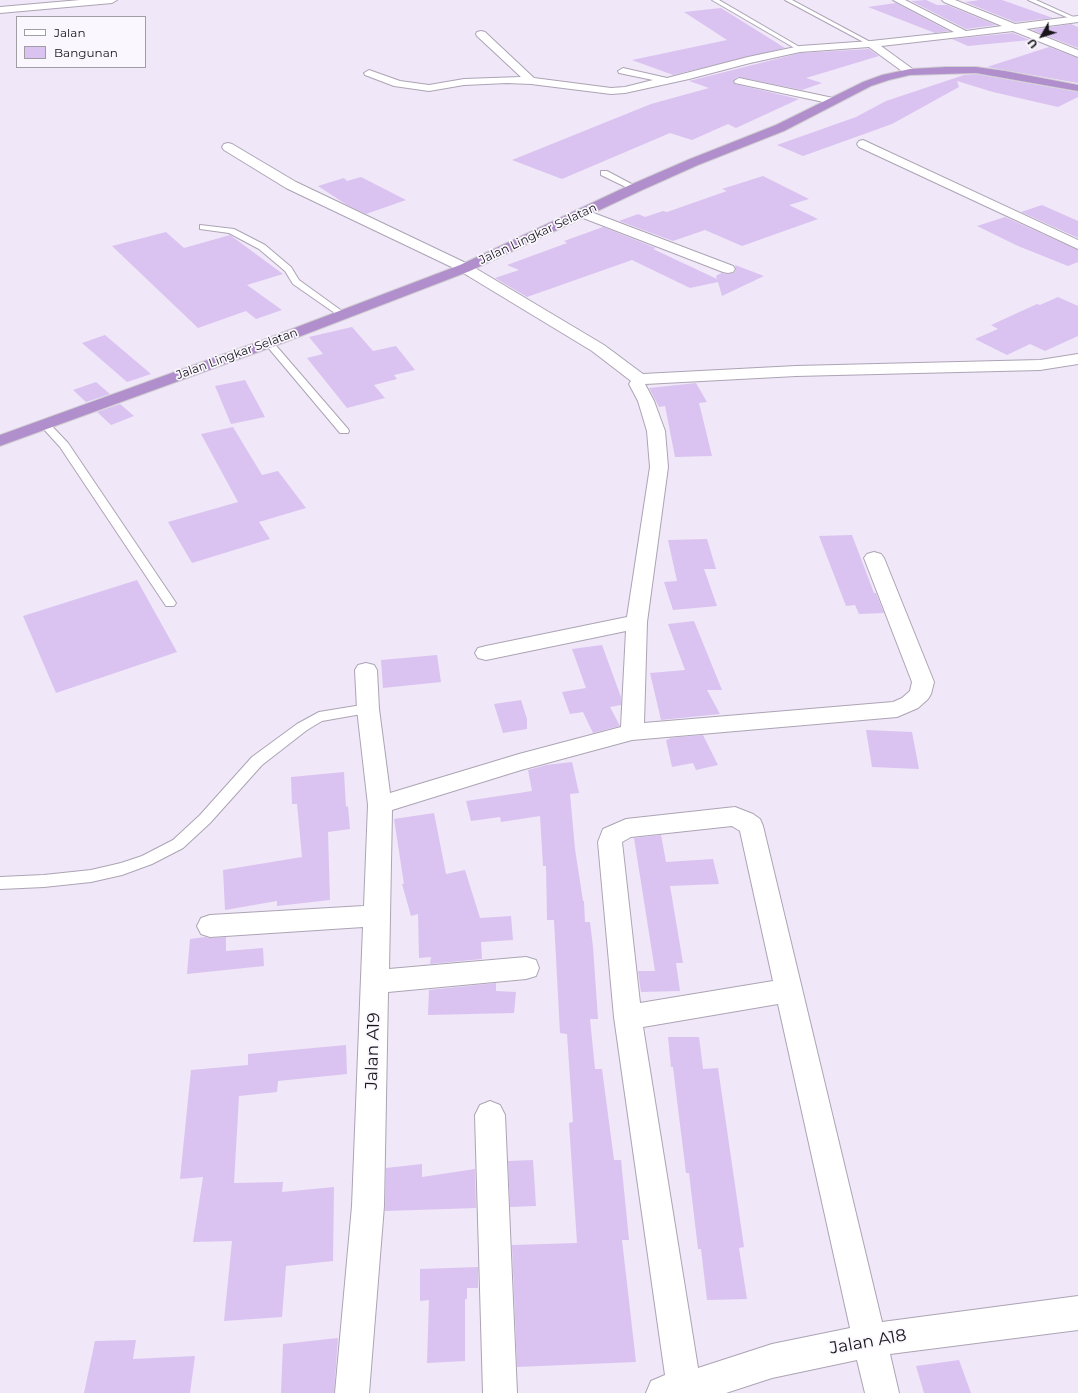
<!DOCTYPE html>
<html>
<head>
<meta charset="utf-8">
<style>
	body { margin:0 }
	#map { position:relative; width:1078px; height:1393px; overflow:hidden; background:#f0e7f8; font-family:Montserrat,sans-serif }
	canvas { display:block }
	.legend { position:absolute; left:16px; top:16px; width:130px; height:52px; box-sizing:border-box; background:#faf7fe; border:1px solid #a09da3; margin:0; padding:5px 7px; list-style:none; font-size:12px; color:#18151b }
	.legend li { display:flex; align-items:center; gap:8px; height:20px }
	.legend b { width:20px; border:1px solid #a09da3 }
	.north { position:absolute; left:1022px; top:16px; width:40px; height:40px; -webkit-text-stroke:3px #faf7fe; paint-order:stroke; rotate:231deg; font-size:11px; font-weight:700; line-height:16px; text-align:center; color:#18151b }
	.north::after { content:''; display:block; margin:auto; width:14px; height:18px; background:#18151b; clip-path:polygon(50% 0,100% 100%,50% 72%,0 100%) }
</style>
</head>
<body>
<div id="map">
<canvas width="1078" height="1393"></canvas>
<ul class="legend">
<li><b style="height:5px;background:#fff"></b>Jalan</li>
<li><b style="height:11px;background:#dac3f0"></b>Bangunan</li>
</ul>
<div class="north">U</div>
</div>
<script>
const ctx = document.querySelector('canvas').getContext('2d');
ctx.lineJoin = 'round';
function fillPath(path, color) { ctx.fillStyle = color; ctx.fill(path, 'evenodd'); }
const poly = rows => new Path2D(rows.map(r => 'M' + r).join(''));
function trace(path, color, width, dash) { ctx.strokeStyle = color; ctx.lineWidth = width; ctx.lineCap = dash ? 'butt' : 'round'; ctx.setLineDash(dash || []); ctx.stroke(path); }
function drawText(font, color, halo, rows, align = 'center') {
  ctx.font = font + ' Montserrat,sans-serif'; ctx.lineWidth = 3.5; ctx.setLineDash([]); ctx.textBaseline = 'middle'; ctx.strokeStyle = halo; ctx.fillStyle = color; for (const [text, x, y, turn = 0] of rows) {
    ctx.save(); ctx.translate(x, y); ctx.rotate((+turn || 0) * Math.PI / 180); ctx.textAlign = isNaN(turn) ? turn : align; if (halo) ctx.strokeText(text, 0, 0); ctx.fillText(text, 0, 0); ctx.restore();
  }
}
fillPath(poly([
	[926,0,937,5,947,5,996,25,966,29,911,1],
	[980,0,1002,0,1053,18,1015,22,965,2],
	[896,3,949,31,935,33,868,7],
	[721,8,785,48,673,75,632,60,727,40,684,12],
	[1071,24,1078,27,1078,48,1032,30],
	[1013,33,1030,40,968,46,952,39],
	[1049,47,1078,58,1078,83,987,67],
	[869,49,879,56,806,78,822,83,802,90,738,77,733,81,735,84,799,99,736,128,728,124,692,140,670,133,562,179,512,160,651,104,709,88,689,81,800,53],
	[976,74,1078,92,1078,97,1058,107,993,92,957,81,959,87,892,124,803,156,777,145,856,117,886,101,964,75],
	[763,176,809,199,789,205,818,219,742,246,705,230,673,241,619,221,638,214,645,217,663,211,667,212,727,191,722,189],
	[361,177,406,200,366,214,347,205,318,186,344,178,347,181],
	[1042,205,1078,221,1078,238,1021,212],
	[1005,217,1078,250,1078,262,1068,266,1018,246,977,226],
	[603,227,656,248,653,249,717,279,716,276,721,273,728,274,734,273,736,270,735,265,764,276,722,296,718,282,690,288,632,260,527,297,495,278,519,270,507,265,567,243,564,241],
	[166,232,184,248,230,235,283,274,247,285,282,310,256,319,246,311,198,328,112,246],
	[1058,297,1078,306,1078,336,1045,351,1030,344,1007,355,975,339,998,329,991,325,1037,304,1040,305],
	[352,327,373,351,396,346,415,370,394,375,397,379,374,385,385,398,347,408,307,358,323,354,309,337],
	[105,335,151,374,127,382,82,343],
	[245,380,265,417,231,424,215,386],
	[96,382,110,394,86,402,73,390],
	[696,383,707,402,699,403,712,456,675,457,665,406,659,407,649,388],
	[120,404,134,416,111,425,97,412],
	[233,427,262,475,278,471,306,508,259,522,270,539,192,563,168,522,238,502,201,434],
	[852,535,874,593,876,593,884,613,859,614,855,605,846,606,819,536],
	[707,539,716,569,704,569,717,606,673,610,664,582,677,581,668,540],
	[137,580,177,652,56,693,23,616],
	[694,621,722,690,707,690,720,714,661,720,650,673,685,670,668,624],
	[602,645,621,697,621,705,610,707,620,726,593,733,583,712,570,714,562,692,586,688,572,649],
	[437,655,441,682,383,688,381,660],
	[521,700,527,719,527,729,503,733,494,704],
	[866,730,912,732,919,769,872,767],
	[703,735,718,765,696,770,693,763,672,767,666,740,670,739,669,738],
	[572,762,579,793,570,794,575,849,583,901,584,901,585,922,590,922,593,947,598,1019,590,1019,595,1069,602,1069,614,1160,621,1160,629,1240,622,1240,636,1362,517,1367,512,1245,577,1243,569,1123,573,1122,567,1034,560,1033,554,920,547,920,546,866,543,866,540,816,501,822,500,817,471,821,466,801,532,791,528,770,546,765],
	[344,772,346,807,348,806,350,829,328,832,330,900,277,906,277,901,225,910,223,870,302,857,297,804,292,804,291,777],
	[434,813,446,874,465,870,480,918,511,916,513,940,481,942,482,959,430,964,431,957,419,958,418,914,411,916,402,884,404,884,394,819],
	[661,835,666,862,713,859,719,884,670,886,683,963,676,963,680,991,641,992,638,971,655,971,634,838],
	[205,937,210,938,226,937,226,951,263,948,264,966,187,974,190,939],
	[496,983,496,991,516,992,514,1013,428,1015,429,990],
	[668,1037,699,1037,703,1069,718,1068,744,1247,739,1248,747,1299,707,1300,701,1249,698,1249,689,1173,686,1173,675,1084,673,1067,671,1067],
	[346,1045,347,1074,278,1081,277,1092,239,1096,234,1183,283,1182,282,1192,334,1187,333,1261,286,1266,282,1317,224,1321,232,1241,193,1242,203,1177,180,1179,191,1070,248,1065,248,1054],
	[533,1160,536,1206,510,1207,508,1161],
	[422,1164,422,1177,475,1169,476,1208,385,1211,386,1168],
	[478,1267,478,1288,467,1288,467,1299,465,1299,465,1361,427,1363,429,1300,420,1301,420,1269],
	[338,1338,334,1393,281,1393,283,1344],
	[136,1340,133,1359,195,1356,190,1393,84,1393,95,1341],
	[959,1360,971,1393,924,1393,916,1366]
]), '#dac3f0');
const service = poly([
	[712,0,719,0,803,49,798,50,712,0],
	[785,0,792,0,874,44,869,45,785,0],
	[1028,0,1036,0,1078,19,1073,20,1028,0],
	[601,171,607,171,639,188,635,190,632,190,601,175,601,171],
	[200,225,234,229,265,245,291,267,299,280,346,314,342,317,339,316,293,284,285,271,259,249,229,233,200,229,200,225],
	[269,340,272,341,348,429,349,431,348,433,340,433,266,345,264,343,269,340],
	[45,422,49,423,68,443,174,600,176,603,174,606,166,606,60,447,40,425,45,422],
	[368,704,373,706,375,709,373,712,322,721,307,730,262,765,210,823,183,848,152,864,122,875,91,882,44,887,0,889,0,877,44,875,91,870,121,863,142,856,173,840,200,815,252,757,297,724,319,712,368,704]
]);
const minor = poly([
	[80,0,117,0,112,3,0,13,0,7,80,0],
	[893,0,905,0,966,31,1002,26,944,2,942,0,955,0,1015,24,1078,16,1078,22,1026,29,1078,50,1078,57,1013,31,881,46,914,70,915,72,914,74,910,75,906,74,869,47,800,52,750,63,689,79,625,93,611,94,531,84,507,83,464,85,429,91,394,86,365,75,364,73,369,70,400,81,429,85,464,79,521,77,477,36,476,34,477,32,481,31,485,32,534,78,611,88,625,87,653,80,619,73,618,71,623,68,667,78,748,57,800,46,871,41,954,32,893,0],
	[739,78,833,98,837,99,839,101,837,103,833,104,735,83,734,81,739,78],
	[863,140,1078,240,1078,249,859,147,857,144,859,141,863,140],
	[228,143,232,144,296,182,470,265,604,345,643,374,796,366,1040,360,1078,354,1078,364,1040,370,796,376,645,384,654,401,665,431,668,467,647,622,644,723,893,702,902,698,910,691,912,682,864,558,867,554,874,552,881,554,884,558,934,682,931,694,928,699,918,708,897,717,632,740,521,770,392,810,389,969,526,957,536,960,539,968,536,976,526,979,388,992,384,1206,369,1393,335,1393,352,1206,363,927,210,937,201,934,197,926,201,918,210,915,364,906,368,805,357,709,355,670,358,665,366,663,374,665,377,670,379,709,390,793,519,754,621,727,626,631,486,660,478,658,475,653,478,648,486,646,627,617,650,467,647,431,638,401,629,384,631,381,592,351,460,271,286,188,224,150,222,147,224,144,228,143],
	[583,209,733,266,735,269,733,272,728,273,723,272,578,216,576,213,578,210,583,209],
	[735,807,753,814,760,819,763,826,882,1322,1078,1296,1078,1330,890,1354,899,1393,865,1393,857,1360,772,1378,726,1393,646,1393,651,1381,665,1375,614,1017,598,842,603,829,626,819,735,807],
	[732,826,740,831,773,981,640,1003,622,842,631,837,732,826],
	[778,1004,850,1328,772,1344,698,1368,643,1027,778,1004],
	[490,1101,500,1105,505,1115,517,1393,483,1393,475,1115,480,1105,490,1101]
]);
const trunk = poly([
	[946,67,976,67,1005,71,1078,85,1078,91,976,73,910,75,889,80,871,86,784,131,698,165,640,191,470,271,275,346,0,446,0,435,263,340,460,265,630,185,690,159,776,125,863,82,882,75,910,69,946,67]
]);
trace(service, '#aca4b4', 2);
trace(minor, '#aca4b4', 2);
trace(trunk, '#d1d0d1', 2);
fillPath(service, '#fff');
fillPath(minor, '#fff');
fillPath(trunk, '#b08fcc');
drawText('12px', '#18151b', '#faf7fe', [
	["Jalan Lingkar Selatan",538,234,-25],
	["Jalan Lingkar Selatan",237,354,-20]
]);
drawText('17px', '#18151b', '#faf7fe', [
	["Jalan A19",373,1051,-88],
	["Jalan A18",868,1342,-10]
]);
</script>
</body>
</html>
